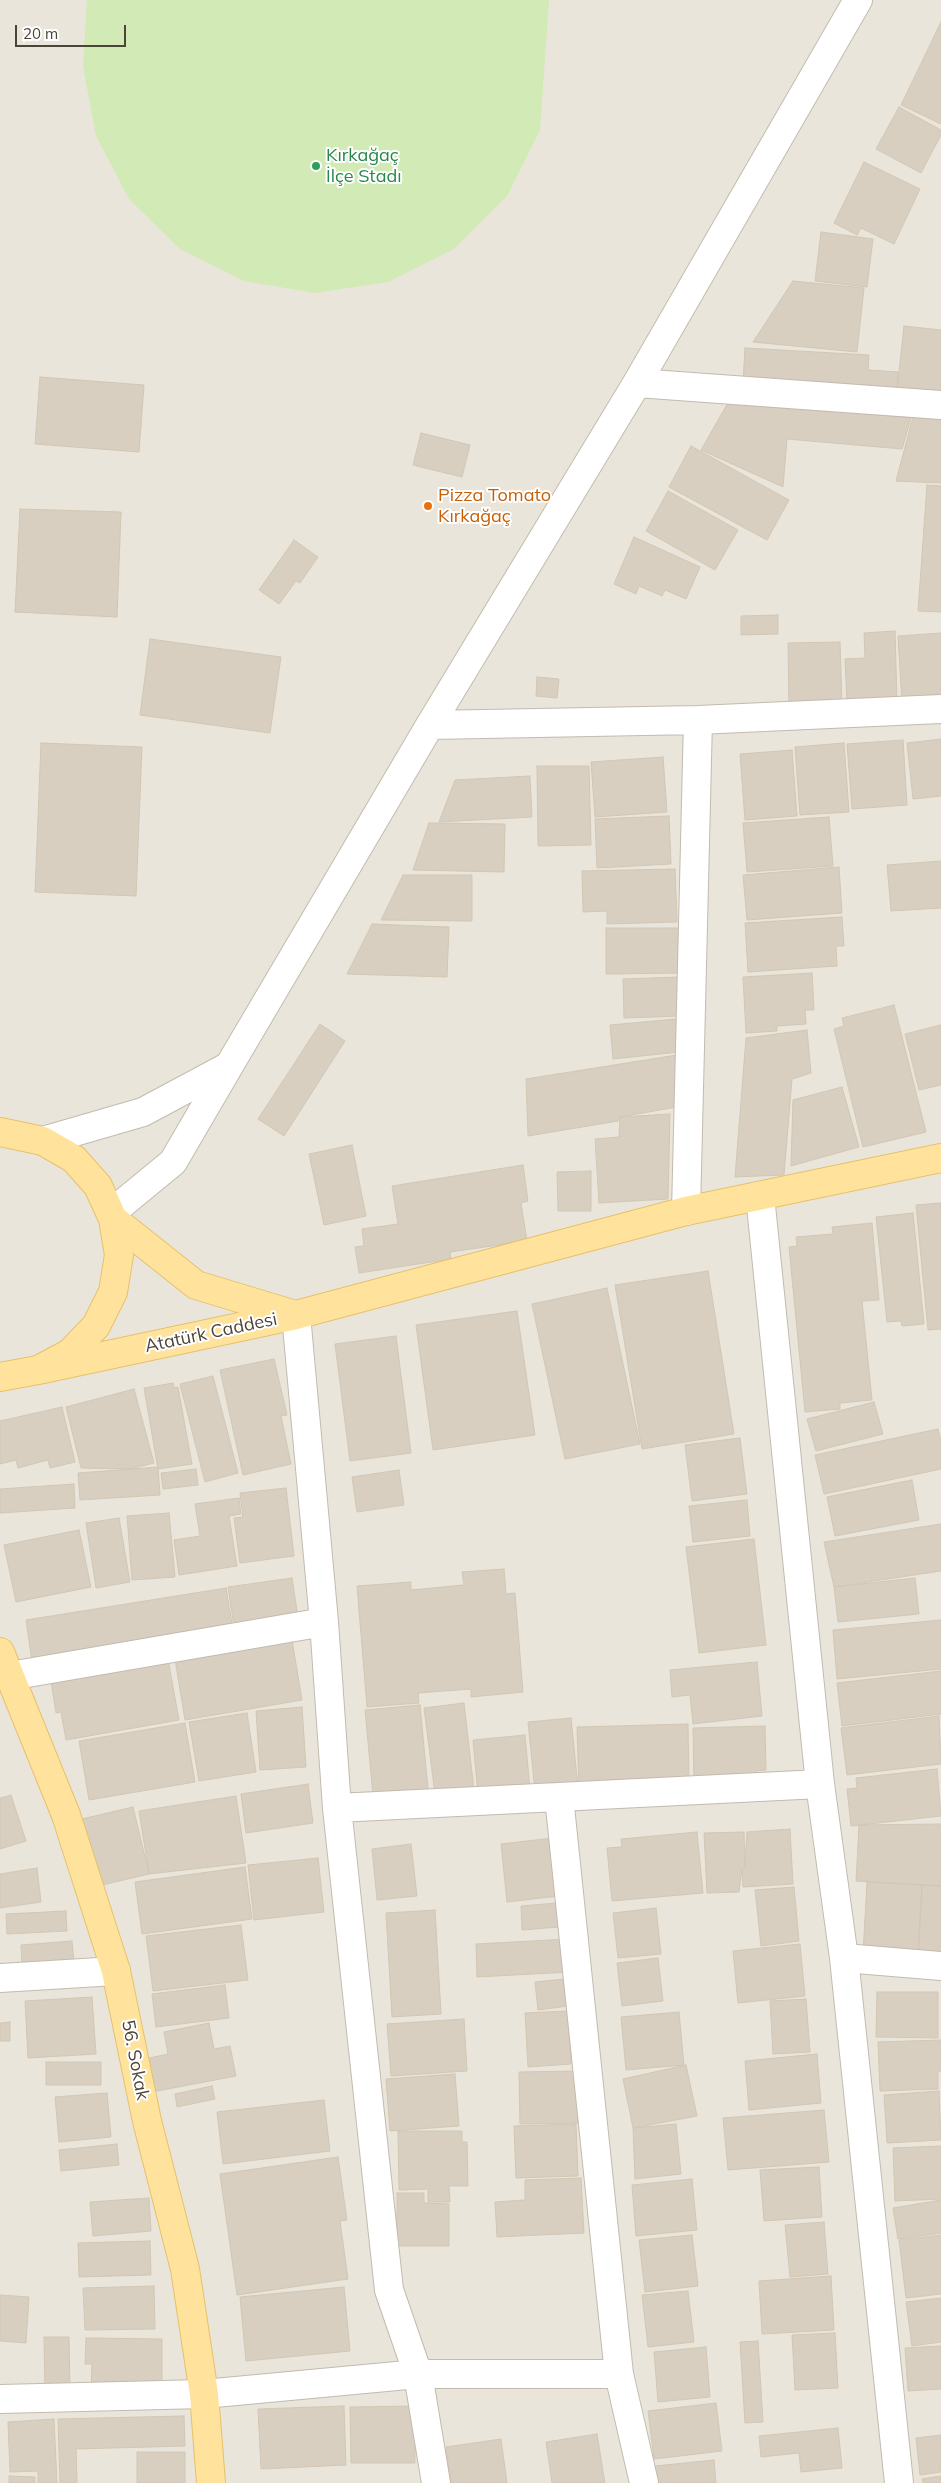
<!DOCTYPE html>
<html>
<head>
<meta charset="utf-8">
<style>
	body { margin:0 }
	#map { position:relative; width:941px; height:2483px; overflow:hidden; background:#f6f3ec; font-family:Mulish,sans-serif }
	canvas { display:block }
	.scale { position:absolute; left:15px; top:25px; width:111px; height:22px; box-sizing:border-box; border:2px solid #4b4439; border-top:0; padding-left:6px; font-size:15px; line-height:18px; white-space:nowrap; color:#4b4439; -webkit-text-stroke:4px #fff; paint-order:stroke }
</style>
</head>
<body>
<div id="map">
<canvas width="941" height="2483"></canvas>
<div class="scale">20 m</div>
</div>
<script>
const ctx = document.querySelector('canvas').getContext('2d');
ctx.lineJoin = 'round';
function fillPath(path, color) { ctx.fillStyle = color; ctx.fill(path, 'evenodd'); }
const poly = rows => new Path2D(rows.map(r => 'M' + r).join(''));
function trace(path, color, width, dash) { ctx.strokeStyle = color; ctx.lineWidth = width; ctx.lineCap = dash ? 'butt' : 'round'; ctx.setLineDash(dash || []); ctx.stroke(path); }
function drawText(font, color, halo, rows, align = 'center') {
  ctx.font = font + ' Mulish,sans-serif'; ctx.lineWidth = 4; ctx.setLineDash([]); ctx.textBaseline = 'middle'; ctx.strokeStyle = halo; ctx.fillStyle = color; for (const [text, x, y, turn = 0] of rows) {
    ctx.save(); ctx.translate(x, y); ctx.rotate((+turn || 0) * Math.PI / 180); ctx.textAlign = isNaN(turn) ? turn : align; if (halo) ctx.strokeText(text, 0, 0); ctx.fillText(text, 0, 0); ctx.restore();
  }
}
fillPath(poly([
	[0,0,941,0,941,2483,0,2483]
]), '#eae5da');
fillPath(poly([
	[87,0,549,0,540,130,507,196,454,249,388,282,315,293,244,281,180,249,129,199,96,136,83,66]
]), '#d2eab5');
const building = poly([
	[941,22,941,124,901,105,941,22],
	[899,107,941,130,941,135,921,173,876,149,899,107],
	[864,162,920,189,894,244,861,228,857,235,834,223,864,162],
	[821,232,873,239,867,287,815,281,821,232],
	[793,281,864,288,857,352,753,342,793,281],
	[904,326,941,330,941,394,897,390,904,326],
	[745,348,869,355,868,370,898,372,897,392,743,383,745,348],
	[40,377,144,385,139,452,35,444,40,377],
	[729,401,911,418,902,449,787,439,783,487,701,450,729,401],
	[913,417,941,419,941,483,896,481,913,417],
	[421,433,470,445,462,477,413,465,421,433],
	[691,446,789,500,767,540,669,487,691,446],
	[927,485,941,486,941,612,918,611,927,485],
	[668,491,738,530,715,570,646,531,668,491],
	[20,509,121,512,117,617,15,612,20,509],
	[634,537,700,567,686,599,665,590,662,596,639,586,636,594,614,584,634,537],
	[294,540,318,557,300,583,296,581,279,604,259,590,294,540],
	[778,615,778,634,741,635,741,616,778,615],
	[895,631,897,702,847,704,845,659,865,658,864,633,895,631],
	[941,633,941,701,902,703,898,636,941,633],
	[150,639,281,657,270,733,140,715,150,639],
	[840,642,842,706,789,707,788,643,840,642],
	[537,677,559,679,557,698,536,696,537,677],
	[941,739,941,796,913,799,907,743,941,739],
	[903,740,907,805,852,809,847,744,903,740],
	[41,743,142,747,136,896,35,892,41,743],
	[844,743,849,812,800,815,795,747,844,743],
	[792,750,797,816,745,820,740,754,792,750],
	[663,757,667,812,595,817,591,762,663,757],
	[537,766,589,766,591,845,538,846,537,766],
	[530,776,532,817,439,822,455,780,530,776],
	[669,816,671,864,597,868,595,819,669,816],
	[829,817,833,866,747,872,743,823,829,817],
	[429,823,505,824,504,872,413,870,429,823],
	[941,861,941,908,891,911,887,865,941,861],
	[839,867,842,913,747,920,743,875,839,867],
	[675,869,677,922,607,924,607,911,583,912,582,871,675,869],
	[403,875,472,875,472,921,381,920,403,875],
	[842,917,844,946,836,946,837,966,748,972,745,923,842,917],
	[372,924,449,927,447,977,347,974,372,924],
	[606,928,681,928,681,973,606,974,606,928],
	[812,973,814,1010,805,1010,806,1024,777,1026,777,1031,746,1033,743,977,812,973],
	[679,977,680,1016,624,1018,623,979,679,977],
	[894,1005,926,1132,863,1147,834,1029,844,1026,842,1018,894,1005],
	[676,1019,679,1052,613,1059,610,1025,676,1019],
	[320,1024,345,1041,284,1136,258,1119,320,1024],
	[941,1025,941,1085,919,1090,905,1034,941,1025],
	[807,1030,811,1073,792,1079,784,1175,735,1177,746,1038,807,1030],
	[677,1055,677,1107,620,1117,618,1121,528,1136,526,1079,677,1055],
	[842,1087,859,1147,791,1166,793,1100,842,1087],
	[670,1114,668,1199,599,1203,595,1139,619,1137,620,1117,670,1114],
	[352,1145,366,1216,324,1225,309,1154,352,1145],
	[523,1165,528,1201,521,1203,527,1241,450,1252,451,1259,359,1273,355,1247,364,1246,362,1229,398,1224,392,1186,523,1165],
	[591,1171,591,1211,558,1211,557,1172,591,1171],
	[941,1203,941,1329,928,1330,916,1205,941,1203],
	[913,1213,924,1324,902,1326,901,1321,887,1322,876,1217,913,1213],
	[872,1223,879,1300,862,1301,872,1400,840,1403,840,1409,805,1412,789,1247,797,1246,796,1237,833,1234,832,1227,872,1223],
	[708,1271,734,1434,642,1449,615,1285,708,1271],
	[607,1288,640,1444,565,1459,532,1304,607,1288],
	[517,1311,535,1435,433,1450,416,1325,517,1311],
	[396,1336,411,1453,350,1461,335,1344,396,1336],
	[274,1359,287,1415,281,1416,291,1464,243,1475,220,1370,274,1359],
	[213,1376,238,1473,205,1482,180,1384,213,1376],
	[173,1383,174,1388,178,1387,192,1464,158,1469,144,1388,173,1383],
	[134,1389,154,1463,130,1469,81,1468,66,1407,134,1389],
	[874,1402,883,1434,816,1451,807,1419,874,1402],
	[62,1407,75,1462,50,1468,48,1460,18,1468,16,1460,0,1464,0,1421,62,1407],
	[938,1429,941,1441,941,1469,824,1494,815,1455,938,1429],
	[740,1438,747,1494,692,1501,685,1445,740,1438],
	[158,1467,160,1495,80,1500,78,1473,158,1467],
	[196,1469,198,1485,163,1489,161,1473,196,1469],
	[399,1470,404,1505,357,1512,352,1477,399,1470],
	[912,1480,919,1520,835,1536,827,1497,912,1480],
	[74,1484,75,1508,0,1513,0,1489,74,1484],
	[286,1488,294,1556,240,1563,234,1518,243,1517,240,1493,286,1488],
	[239,1498,241,1514,229,1516,237,1566,179,1575,174,1540,200,1536,195,1504,239,1498],
	[747,1500,750,1536,693,1542,689,1506,747,1500],
	[169,1513,175,1577,132,1580,127,1516,169,1513],
	[119,1518,130,1582,96,1588,86,1523,119,1518],
	[941,1524,941,1571,834,1587,824,1542,941,1524],
	[79,1530,91,1587,16,1602,4,1545,79,1530],
	[754,1539,766,1645,699,1653,686,1547,754,1539],
	[504,1569,506,1594,515,1593,523,1692,471,1697,471,1689,418,1693,419,1703,367,1707,357,1586,411,1582,411,1590,464,1585,462,1572,504,1569],
	[292,1578,298,1617,234,1627,228,1587,292,1578],
	[915,1578,919,1614,838,1622,834,1587,915,1578],
	[226,1588,233,1630,32,1662,26,1620,226,1588],
	[941,1620,941,1669,837,1679,833,1630,941,1620],
	[292,1640,302,1700,185,1720,175,1659,292,1640],
	[168,1659,179,1720,66,1740,61,1712,56,1713,51,1681,168,1659],
	[757,1662,762,1716,693,1724,690,1695,672,1697,670,1670,757,1662],
	[941,1671,941,1714,842,1726,837,1683,941,1671],
	[464,1703,474,1790,435,1794,424,1708,464,1703],
	[420,1705,428,1789,373,1795,365,1710,420,1705],
	[302,1707,306,1767,260,1770,256,1711,302,1707],
	[247,1713,256,1772,199,1781,189,1722,247,1713],
	[939,1716,941,1764,847,1775,841,1728,939,1716],
	[571,1718,578,1787,535,1791,528,1722,571,1718],
	[185,1723,195,1782,89,1800,79,1741,185,1723],
	[688,1724,689,1784,579,1787,577,1727,688,1724],
	[765,1726,766,1770,756,1771,756,1780,694,1782,693,1728,765,1726],
	[525,1735,530,1790,478,1795,473,1740,525,1735],
	[937,1769,941,1816,851,1826,847,1789,857,1788,856,1778,937,1769],
	[308,1784,313,1823,246,1833,241,1794,308,1784],
	[11,1795,26,1841,0,1849,0,1798,11,1795],
	[236,1796,246,1863,149,1874,139,1811,236,1796],
	[133,1807,149,1874,98,1886,82,1819,133,1807],
	[941,1824,941,1886,856,1881,859,1825,941,1824],
	[790,1829,793,1884,743,1887,742,1869,745,1866,747,1832,790,1829],
	[697,1832,703,1893,612,1901,607,1848,622,1847,621,1839,697,1832],
	[744,1832,745,1866,742,1869,739,1892,707,1893,704,1833,744,1832],
	[553,1838,559,1896,507,1902,501,1844,553,1838],
	[411,1844,417,1896,377,1900,372,1849,411,1844],
	[318,1858,324,1912,254,1920,248,1865,318,1858],
	[245,1867,252,1919,142,1934,135,1882,245,1867],
	[37,1868,41,1902,0,1908,0,1874,37,1868],
	[867,1882,922,1885,918,1957,863,1954,867,1882],
	[922,1885,941,1886,941,1959,918,1957,922,1885],
	[794,1887,799,1941,761,1946,755,1890,794,1887],
	[557,1903,559,1927,522,1930,521,1906,557,1903],
	[656,1908,661,1954,618,1958,613,1913,656,1908],
	[435,1910,441,2014,392,2017,386,1913,435,1910],
	[66,1911,67,1931,7,1934,6,1914,66,1911],
	[241,1925,248,1980,153,1991,146,1936,241,1925],
	[568,1939,570,1972,477,1977,476,1944,568,1939],
	[72,1941,74,1963,22,1966,21,1945,72,1941],
	[800,1944,805,1996,738,2003,733,1951,800,1944],
	[658,1958,663,2001,622,2006,617,1963,658,1958],
	[564,1979,568,2006,538,2010,535,1982,564,1979],
	[225,1985,229,2018,156,2027,152,1994,225,1985],
	[877,1992,938,1992,938,2038,876,2037,877,1992],
	[92,1997,96,2054,28,2058,25,2001,92,1997],
	[806,1999,810,2052,773,2054,770,2001,806,1999],
	[568,2011,571,2064,528,2067,525,2013,568,2011],
	[679,2012,684,2065,626,2070,621,2017,679,2012],
	[464,2019,467,2071,391,2076,387,2024,464,2019],
	[10,2022,10,2041,0,2041,0,2023,10,2022],
	[209,2023,214,2049,230,2046,236,2076,152,2092,145,2059,168,2054,164,2032,209,2023],
	[941,2040,941,2071,938,2071,938,2089,880,2091,878,2042,941,2040],
	[817,2054,821,2103,749,2110,745,2061,817,2054],
	[46,2062,101,2062,101,2085,46,2085,46,2062],
	[686,2065,697,2116,633,2128,623,2079,686,2065],
	[577,2071,578,2123,520,2124,519,2072,577,2071],
	[455,2074,459,2126,390,2131,386,2079,455,2074],
	[212,2086,215,2099,177,2107,175,2094,212,2086],
	[939,2091,941,2140,887,2143,884,2095,939,2091],
	[107,2093,111,2137,59,2142,55,2097,107,2093],
	[324,2100,330,2151,223,2164,217,2112,324,2100],
	[824,2110,829,2162,728,2170,723,2118,824,2110],
	[576,2124,578,2176,516,2178,514,2126,576,2124],
	[676,2124,681,2174,635,2179,633,2128,676,2124],
	[398,2131,462,2131,462,2142,467,2142,468,2186,449,2186,450,2202,428,2202,428,2189,399,2190,398,2131],
	[117,2144,119,2165,61,2171,59,2150,117,2144],
	[941,2146,941,2199,895,2201,893,2148,941,2146],
	[338,2157,347,2220,340,2221,348,2279,237,2295,220,2174,338,2157],
	[819,2167,822,2217,764,2221,760,2170,819,2167],
	[581,2178,584,2233,497,2237,495,2202,525,2200,525,2180,581,2178],
	[692,2179,697,2230,636,2236,632,2185,692,2179],
	[397,2193,424,2193,424,2203,449,2204,449,2246,397,2246,397,2193],
	[149,2198,151,2231,93,2236,90,2202,149,2198],
	[941,2200,941,2233,898,2239,893,2208,941,2200],
	[824,2222,828,2274,790,2277,785,2225,824,2222],
	[692,2235,698,2286,645,2292,639,2240,692,2235],
	[941,2235,941,2294,906,2298,899,2240,941,2235],
	[150,2241,151,2275,79,2277,78,2243,150,2241],
	[831,2276,834,2330,762,2334,759,2281,831,2276],
	[154,2286,155,2329,85,2330,83,2288,154,2286],
	[344,2287,350,2351,246,2361,240,2297,344,2287],
	[688,2291,694,2342,648,2347,642,2295,688,2291],
	[0,2295,29,2297,26,2343,0,2341,0,2295],
	[941,2298,941,2342,912,2346,906,2302,941,2298],
	[835,2333,838,2388,795,2390,792,2335,835,2333],
	[44,2337,69,2337,70,2390,45,2391,44,2337],
	[86,2338,162,2339,162,2391,91,2390,92,2364,85,2364,86,2338],
	[758,2341,763,2422,745,2423,740,2342,758,2341],
	[941,2346,941,2389,908,2391,905,2348,941,2346],
	[706,2347,710,2397,658,2402,654,2352,706,2347],
	[716,2403,722,2451,654,2459,648,2411,716,2403],
	[344,2406,346,2465,261,2469,258,2409,344,2406],
	[415,2406,415,2463,351,2463,350,2407,415,2406],
	[184,2416,185,2446,76,2449,77,2483,60,2483,58,2419,184,2416],
	[54,2419,57,2483,38,2483,38,2471,10,2472,8,2422,54,2419],
	[838,2428,842,2468,801,2472,799,2453,761,2457,759,2436,838,2428],
	[597,2434,605,2483,552,2483,546,2442,597,2434],
	[941,2435,941,2472,920,2475,916,2438,941,2435],
	[501,2439,507,2483,451,2483,446,2447,501,2439],
	[137,2452,185,2452,185,2483,137,2483,137,2452],
	[714,2460,716,2483,656,2483,655,2466,714,2460],
	[9,2476,35,2477,35,2483,9,2483,9,2476],
	[941,2476,941,2483,923,2483,922,2479,941,2476]
]);
fillPath(building, '#d8cfc1');
trace(building, '#d3c7b4', 1);
const minor = poly([
	[637,383,941,405],
	[430,725,698,720,941,709],
	[229,1066,430,725,637,383,858,0],
	[43,1141,143,1112,229,1066,173,1162,111,1213],
	[760,1196,820,1784,844,1958,899,2483],
	[686,1211,698,720],
	[296,1315,324,1622,337,1808,389,2290,418,2374,436,2483],
	[10,1676,324,1622],
	[559,1797,619,2374,644,2483],
	[337,1808,820,1784],
	[844,1958,941,1966],
	[0,1978,116,1971],
	[0,2399,204,2394,418,2374,619,2374]
]);
const major = poly([
	[0,1132,43,1141,74,1159,98,1186,113,1219,119,1255,113,1292,96,1326,70,1353,38,1370,0,1377],
	[113,1219,196,1285,292,1314],
	[38,1370,296,1315,686,1211,941,1158],
	[0,1652,66,1815,116,1971,147,2121,185,2269,204,2394,211,2483]
]);
trace(minor, '#c2bbae', 30);
trace(major, '#e6c16a', 30);
trace(minor, '#fff', 28);
trace(major, '#ffe39c', 28);
for (const [x, y, r, color] of [
	[316,166,5,"#2e9e5b"],
	[428,506,5,"#e8710a"]
]) { const dot = new Path2D(); dot.arc(x, y, r, 0, 2 * Math.PI); ctx.fillStyle = color; ctx.fill(dot); trace(dot, '#fff', 2); }
drawText('18px', '#27864d', '#fff', [
	["Kırkağaç",326,156],
	["İlçe Stadı",326,177]
], 'left');
drawText('18px', '#c56008', '#fff', [
	["Pizza Tomato",438,496],
	["Kırkağaç",438,517]
], 'left');
drawText('18px', '#4b4439', '#fff', [
	["Atatürk Caddesi",211,1333,-12],
	["56. Sokak",135,2060,79]
]);
</script>
</body>
</html>
